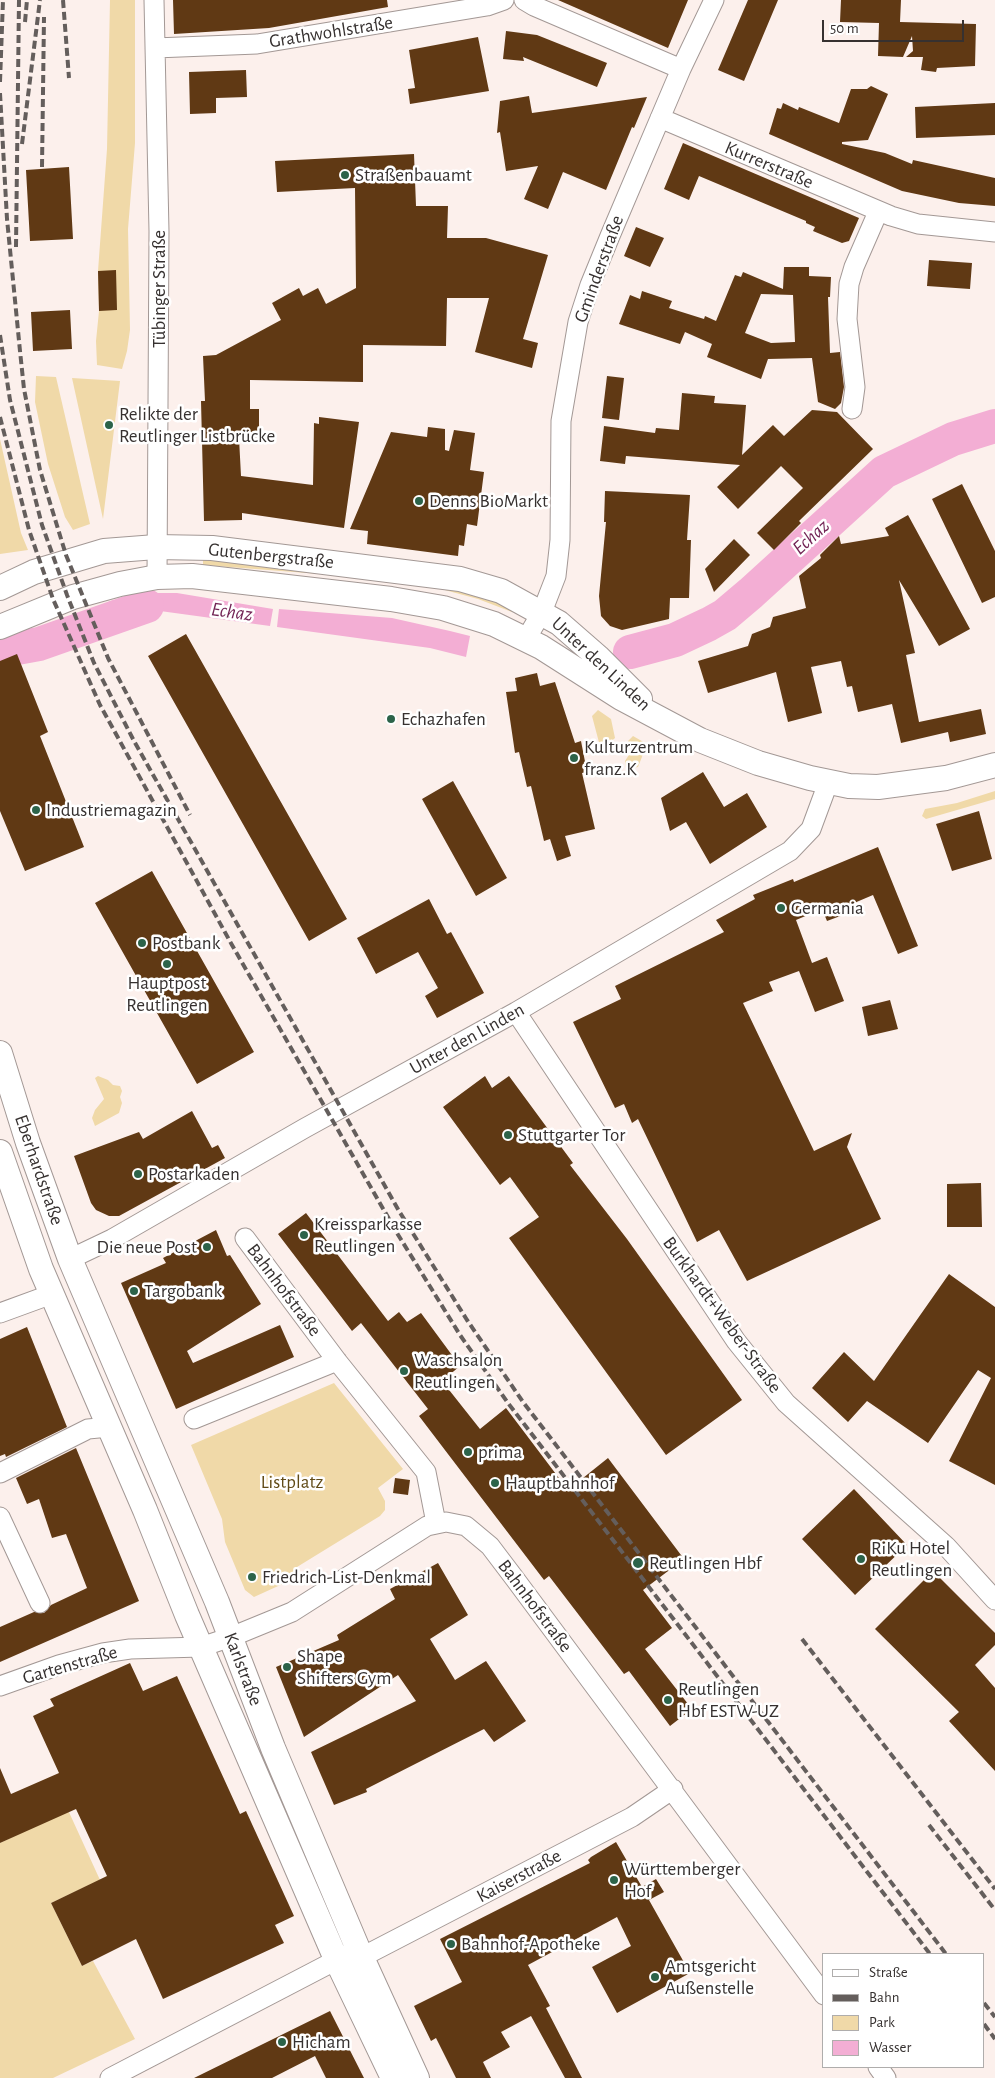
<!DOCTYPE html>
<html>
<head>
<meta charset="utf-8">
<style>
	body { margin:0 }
	#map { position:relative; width:995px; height:2078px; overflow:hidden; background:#fcf0ec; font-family:"Alegreya Sans",sans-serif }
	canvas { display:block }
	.legend { position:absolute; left:822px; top:1953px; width:162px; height:115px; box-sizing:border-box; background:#fff; border:1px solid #afadac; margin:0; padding:6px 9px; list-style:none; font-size:15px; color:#363130 }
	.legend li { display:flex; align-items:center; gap:10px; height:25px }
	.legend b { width:25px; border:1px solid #afadac }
	.scale { position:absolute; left:822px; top:20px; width:142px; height:22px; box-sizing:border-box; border:2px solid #363130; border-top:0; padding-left:6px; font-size:15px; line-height:18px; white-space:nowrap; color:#363130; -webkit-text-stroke:4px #fff; paint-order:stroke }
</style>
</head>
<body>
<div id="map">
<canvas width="995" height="2078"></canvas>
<ul class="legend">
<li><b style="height:6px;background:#fff"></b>Straße</li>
<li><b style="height:6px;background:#645e5c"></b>Bahn</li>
<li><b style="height:14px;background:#f0d9a8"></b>Park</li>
<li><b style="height:14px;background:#f3aed4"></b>Wasser</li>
</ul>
<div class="scale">50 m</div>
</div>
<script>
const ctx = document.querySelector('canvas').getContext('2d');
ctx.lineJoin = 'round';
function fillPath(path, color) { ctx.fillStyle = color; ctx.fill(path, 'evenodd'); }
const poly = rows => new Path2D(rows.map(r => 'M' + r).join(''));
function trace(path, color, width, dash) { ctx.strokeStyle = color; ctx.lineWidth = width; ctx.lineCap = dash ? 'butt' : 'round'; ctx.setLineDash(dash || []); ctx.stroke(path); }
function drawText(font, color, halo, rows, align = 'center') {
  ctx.font = font + ' "Alegreya Sans",sans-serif'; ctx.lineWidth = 5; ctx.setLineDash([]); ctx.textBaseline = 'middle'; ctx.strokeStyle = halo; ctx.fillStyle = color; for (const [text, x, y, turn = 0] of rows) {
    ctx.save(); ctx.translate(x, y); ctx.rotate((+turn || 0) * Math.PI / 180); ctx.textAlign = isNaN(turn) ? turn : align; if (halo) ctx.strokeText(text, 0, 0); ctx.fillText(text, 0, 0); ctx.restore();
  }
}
fillPath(poly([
	[110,0,135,0,135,143,128,229,130,330,127,351,122,369,97,365,96,341,99,311,98,271,107,149],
	[36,376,56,377,90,524,73,530,65,517,48,464,35,402],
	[72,378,120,381,103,519],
	[0,439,21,533,28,550,0,554],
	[203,554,372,578,203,565],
	[442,585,515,603,512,612,478,599,441,589],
	[598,710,611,719,615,738,608,744,607,753,601,750,592,716],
	[633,736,647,744,638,767,626,769,625,761,632,750,628,741],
	[995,791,995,799,926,819,922,816,925,809,957,803],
	[98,1076,108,1080,113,1085,120,1086,122,1091,120,1097,122,1103,119,1113,95,1126,92,1118,95,1110,104,1099,95,1078],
	[334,1383,403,1469,378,1488,385,1501,385,1510,380,1516,297,1567,287,1582,254,1597,245,1590,225,1542,222,1519,191,1445],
	[68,1810,100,1880,51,1903,82,1966,93,1961,135,2039,53,2078,0,2078,0,1843]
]), '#f0d9a8');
fillPath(poly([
	[154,593,177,593,273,609,270,626,160,611,132,617,105,628,98,608,110,601],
	[279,609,392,618,450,631,470,636,466,657,430,648,277,627],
	[56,623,65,644,23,662,17,654,0,661,0,644]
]), '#f3aed4');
trace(poly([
	[630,652,675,640,709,624,725,615,751,593,884,472,953,439,995,426],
	[0,654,17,648,39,644,147,606]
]), '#f3aed4', 34);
fillPath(poly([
	[173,0,387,0,388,7,269,28,174,34],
	[558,0,688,0,668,48],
	[748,0,778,0,744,81,718,70],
	[841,0,901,0,900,22,976,24,975,66,937,68,936,72,921,70,923,57,906,57,913,51,912,36,903,57,878,56,879,23,840,22],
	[506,31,537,35,607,63,597,87,523,57,524,61,503,59],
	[478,37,489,91,410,104,408,89,415,88,409,50],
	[246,70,247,97,216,98,216,113,190,114,189,72],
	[871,86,888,94,868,140,842,142,842,144,885,153,912,164,913,160,995,178,995,206,959,203,902,191,769,134,777,108,781,109,783,103,798,110,799,107,839,123,851,89,867,89],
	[529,96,532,113,647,97,634,128,632,127,606,190,563,172,548,209,524,199,538,166,506,171,500,132,497,133,500,101],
	[995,103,995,135,916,138,915,107],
	[683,143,859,218,849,241,842,243,813,231,815,227,806,223,806,221,699,176,689,200,664,189],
	[414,154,416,206,448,206,447,238,486,238,548,255,523,339,538,343,532,368,475,352,489,298,447,298,446,346,363,345,363,382,250,380,250,409,259,409,259,437,239,438,241,476,313,485,314,423,319,424,319,417,359,422,344,528,242,513,242,520,204,521,201,401,205,401,203,356,216,355,281,320,272,303,299,288,303,296,318,288,326,304,356,288,355,188,277,192,275,161],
	[69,167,73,239,30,241,26,170],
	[636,227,664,238,650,267,624,256],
	[929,260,972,263,970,289,927,286],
	[784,267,809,267,809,276,831,277,830,297,828,297,830,353,840,352,844,387,841,403,835,409,818,402,812,358,768,359,761,379,707,357,712,344,685,332,680,344,619,324,630,295,640,299,642,291,672,301,669,308,704,319,705,316,716,321,735,275,741,277,743,272,783,289],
	[761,294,793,295,795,342,771,343,745,333],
	[116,270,117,310,99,311,98,271],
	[70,310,72,349,33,351,31,312],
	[607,376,624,378,619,420,602,418],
	[682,393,715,396,714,403,746,405,742,455,773,425,784,436,812,410,837,412,873,449,799,521,801,523,774,550,757,533,803,488,781,466,738,509,717,487,740,465,626,456,625,464,600,461,604,426,655,433,656,428,679,430],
	[428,427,445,429,445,450,449,451,454,430,475,433,470,470,484,472,477,526,467,524,464,546,459,545,458,556,367,544,368,531,350,529,391,432,427,437],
	[962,484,995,551,995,597,982,603,932,499],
	[605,491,690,495,687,540,691,540,689,598,670,598,669,619,622,630,610,626,601,616,599,596,606,522,604,522],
	[908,515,970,629,939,646,899,580,915,653,906,655,919,722,981,709,986,734,950,742,948,732,901,743,892,704,858,712,852,686,847,687,841,661,811,667,822,713,788,722,776,672,708,693,698,661,748,646,752,634,770,627,773,617,806,608,799,576,821,558,820,555,839,536,841,544,889,536,885,528],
	[734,539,750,555,714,592,705,569],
	[186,634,347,919,309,941,148,656],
	[17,654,48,732,40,736,84,847,25,871,0,811,0,661],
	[537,673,540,686,555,682,575,743,581,741,587,772,582,773,595,829,565,836,571,856,557,861,550,839,544,841,531,786,527,787,519,752,515,753,506,692,517,691,515,678],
	[703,772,724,807,747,793,767,827,710,864,686,822,670,831,661,798],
	[453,781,507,878,476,896,422,799],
	[979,811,992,859,952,871,936,824],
	[878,847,918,946,898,954,873,895,840,909,843,915,827,921,822,909,796,920,812,963,827,957,844,1001,815,1012,799,971,769,982,773,991,743,1003,814,1151,852,1133,847,1147,881,1219,747,1281,719,1230,697,1242,638,1119,632,1123,624,1104,615,1108,573,1022,621,999,615,986,724,932,716,920,755,899,753,895,793,879,794,882],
	[152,871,254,1052,197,1084,95,903],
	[429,899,447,934,451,932,484,993,437,1018,425,996,438,988,418,952,376,974,357,938],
	[890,1000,898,1029,868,1036,862,1007],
	[485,1076,492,1088,509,1076,573,1163,570,1165,627,1239,742,1400,666,1455,509,1238,539,1217,510,1177,500,1185,443,1107],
	[192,1111,212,1148,218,1145,225,1158,119,1216,109,1216,96,1210,91,1203,74,1156,139,1132,143,1139],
	[981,1183,982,1227,947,1227,947,1184],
	[306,1213,388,1321,399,1312,407,1322,421,1313,460,1366,442,1381,480,1429,506,1408,568,1490,608,1458,684,1559,643,1590,672,1628,645,1649,692,1709,670,1726,629,1671,624,1674,549,1576,544,1580,419,1416,428,1409,361,1323,352,1331,278,1234],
	[216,1230,227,1256,230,1255,261,1304,187,1351,193,1363,280,1325,294,1357,176,1409,121,1283,166,1263,163,1258],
	[949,1274,995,1307,995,1485,949,1461,991,1378,978,1370,928,1443,867,1401,848,1422,812,1388,844,1352,874,1381],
	[27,1327,67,1427,6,1457,5,1454,0,1456,0,1339],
	[76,1448,139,1601,0,1662,0,1627,34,1612,44,1613,51,1605,87,1588,66,1534,52,1538,39,1499,27,1504,16,1478],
	[395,1478,410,1480,408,1495,393,1493],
	[854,1489,907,1545,855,1595,802,1539],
	[438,1563,468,1615,430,1639,455,1680,486,1661,526,1721,494,1742,484,1729,366,1789,367,1792,334,1805,311,1752,416,1701,398,1675,304,1737,276,1667,339,1640,337,1635,395,1599,390,1589],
	[933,1571,995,1633,995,1645,975,1665,995,1688,995,1771,949,1721,959,1712,875,1629],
	[130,1663,143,1691,177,1676,240,1814,246,1811,294,1916,275,1925,284,1943,163,1999,136,1939,82,1966,51,1903,107,1876,76,1809,0,1843,0,1768,11,1794,59,1773,33,1716,54,1706,50,1699],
	[616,1842,642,1887,656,1879,664,1892,649,1900,690,1973,617,2013,592,1967,631,1946,617,1917,528,1965,550,2006,546,2008,582,2078,565,2078,531,2016,501,2032,510,2047,483,2062,491,2078,456,2078,436,2038,431,2041,414,2006,462,1982,440,1939,590,1863,588,1860,591,1857],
	[330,2011,364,2078,326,2078,315,2056,272,2078,194,2078]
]), '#603914');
const minor = poly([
	[154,0,159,231,157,577],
	[524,0,534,6,681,69],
	[155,48,257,44,487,6,504,0],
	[660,118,891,216,918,224,995,232],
	[852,409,855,387,847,319,849,284,854,267,878,212],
	[526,639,542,612,556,576,560,540,561,421,578,322,590,285,610,236,681,69,714,0],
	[516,1012,736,1341,786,1403,946,1546,995,1600],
	[245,1238,337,1361,426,1472,436,1523],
	[70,1259,112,1239,305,1128,516,1012,790,851,811,829,828,783],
	[0,1313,52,1294],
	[194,1419,337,1361],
	[0,1473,88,1429,109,1427],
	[0,1517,40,1603],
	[0,1686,59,1665,103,1653,130,1649,201,1647,231,1637,292,1612,427,1526,446,1522,466,1526,490,1546,515,1579,824,1995],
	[362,1957,632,1817,673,1789],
	[878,2067,886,2078],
	[110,2078,348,1954]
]);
const major = poly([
	[0,588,34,572,104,551,156,547,212,548,460,579,501,591,559,623,598,657,640,699],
	[0,627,73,597,120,584,157,577,192,576,391,599,443,608,494,624,541,647,621,698,700,740,758,763,810,778,849,786,878,787,946,778,995,765],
	[0,1053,28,1143,70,1259,217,1602,273,1748,358,1949,417,2078],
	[0,1152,41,1269,145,1510,187,1615,336,1959,393,2078]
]);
trace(minor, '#a39895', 21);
trace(major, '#a39895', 26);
trace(minor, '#fff', 19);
trace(major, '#fff', 24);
trace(poly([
	[63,0,69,78],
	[25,22,27,0],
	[0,82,3,0],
	[0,93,7,219,20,351,24,389,40,470,66,555,108,658,190,815],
	[22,144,40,0],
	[42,167,44,17],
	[16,247,19,0],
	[0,335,10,400,42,525,67,595,94,663,134,741,399,1211,467,1320,523,1402,946,1954],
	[0,417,29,530,53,599,100,705,232,945,397,1233,460,1335,508,1403,930,1954],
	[802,1639,995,1889],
	[929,1825,995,1910],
	[984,2003,995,2017],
	[984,2024,995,2039]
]), '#645e5c', 4, [8, 4]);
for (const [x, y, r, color] of [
	[345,175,5,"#2c6349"],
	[109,425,5,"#2c6349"],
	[419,501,5,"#2c6349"],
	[391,719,5,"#2c6349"],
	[574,758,5,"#2c6349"],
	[36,810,5,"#2c6349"],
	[781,908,5,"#2c6349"],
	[142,943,5,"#2c6349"],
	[167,964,5,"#2c6349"],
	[508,1135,5,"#2c6349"],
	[138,1174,5,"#2c6349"],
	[304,1235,5,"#2c6349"],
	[207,1247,5,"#2c6349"],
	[134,1291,5,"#2c6349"],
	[404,1371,5,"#2c6349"],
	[468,1452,5,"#2c6349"],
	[495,1483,5,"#2c6349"],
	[861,1559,5,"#2c6349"],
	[638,1563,6,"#2c6349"],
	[252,1577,5,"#2c6349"],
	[287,1667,5,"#2c6349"],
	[668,1700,5,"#2c6349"],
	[614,1880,5,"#2c6349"],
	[451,1944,5,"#2c6349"],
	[655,1977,5,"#2c6349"],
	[282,2042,5,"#2c6349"]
]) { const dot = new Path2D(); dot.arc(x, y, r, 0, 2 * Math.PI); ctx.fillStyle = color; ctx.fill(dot); trace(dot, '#fff', 2); }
drawText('19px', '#363130', '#fff', [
	["Grathwohlstraße",331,32,-9],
	["Kurrerstraße",769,165,23],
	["Gminderstraße",599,269,-70],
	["Tübinger Straße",159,289,-90],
	["Gutenbergstraße",271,556,6],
	["Unter den Linden",601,664,43],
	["Unter den Linden",467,1039,-29],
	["Eberhardstraße",39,1170,71],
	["Bahnhofstraße",284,1290,53],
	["Burkhardt+Weber-Straße",722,1315,54],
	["Bahnhofstraße",535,1606,53],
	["Gartenstraße",70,1665,-16],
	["Karlstraße",243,1669,69],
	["Kaiserstraße",519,1876,-28]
]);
drawText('19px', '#363130', '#fff', [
	["Straßenbauamt",355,175],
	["Relikte der",119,414],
	["Reutlinger Listbrücke",119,436],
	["Denns BioMarkt",429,501],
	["Echazhafen",401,719],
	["Kulturzentrum",584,747],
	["franz.K",584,769],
	["Industriemagazin",46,810],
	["Germania",791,908],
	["Postbank",152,943],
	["Hauptpost",167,983,"center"],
	["Reutlingen",167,1005,"center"],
	["Stuttgarter Tor",518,1135],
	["Postarkaden",148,1174],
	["Kreissparkasse",314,1224],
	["Reutlingen",314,1246],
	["Die neue Post",197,1247,"right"],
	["Targobank",144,1291],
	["Waschsalon",414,1360],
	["Reutlingen",414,1382],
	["prima",478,1452],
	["Hauptbahnhof",505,1483],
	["RiKu Hotel",871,1548],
	["Reutlingen",871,1570],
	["Reutlingen Hbf",649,1563],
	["Friedrich-List-Denkmal",262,1577],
	["Shape",297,1656],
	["Shifters Gym",297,1678],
	["Reutlingen",678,1689],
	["Hbf ESTW-UZ",678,1711],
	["Württemberger",624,1869],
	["Hof",624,1891],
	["Bahnhof-Apotheke",461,1944],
	["Amtsgericht",665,1966],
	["Außenstelle",665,1988],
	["Hicham",292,2042]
], 'left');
drawText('19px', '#614b17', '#fff', [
	["Listplatz",292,1482]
]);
drawText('italic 20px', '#722455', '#fff', [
	["Echaz",811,537,-42],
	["Echaz",232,612,8]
]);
</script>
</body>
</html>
